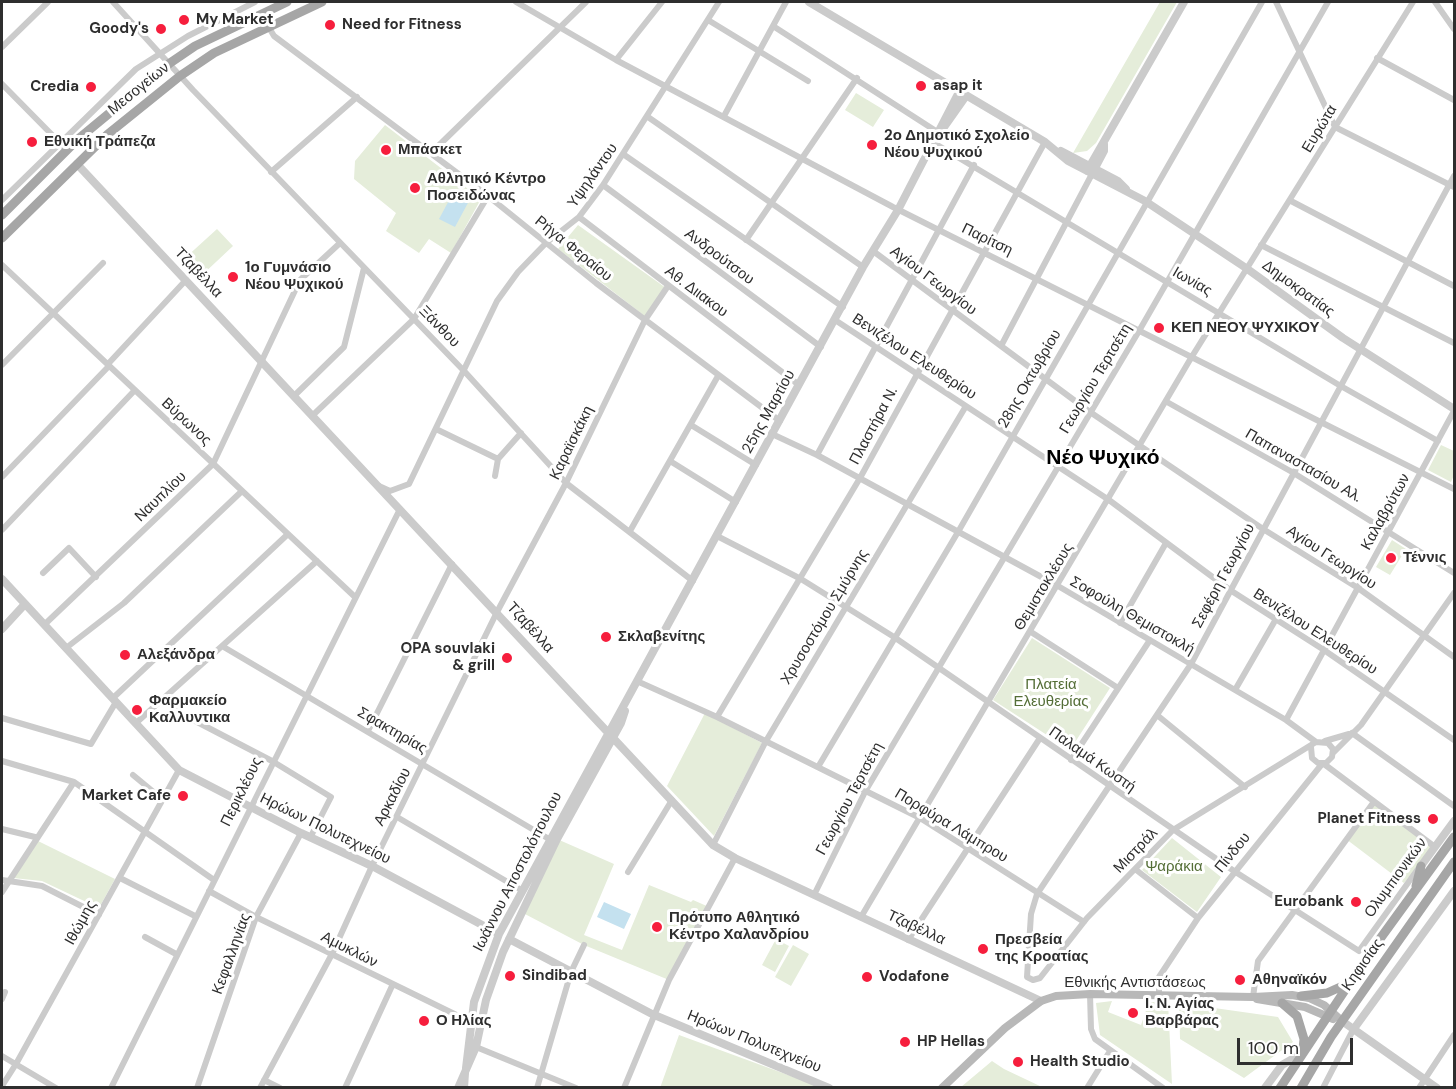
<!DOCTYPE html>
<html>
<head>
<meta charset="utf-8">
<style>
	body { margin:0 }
	#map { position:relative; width:1456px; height:1089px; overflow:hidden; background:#fff; font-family:"DM Sans",sans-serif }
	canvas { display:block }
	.frame { position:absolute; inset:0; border:3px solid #2e2e2e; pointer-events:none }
	.scale { position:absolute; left:1237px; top:1038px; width:116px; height:27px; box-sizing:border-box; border:3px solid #2e2e2e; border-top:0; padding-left:8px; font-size:18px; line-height:21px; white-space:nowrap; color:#2e2e2e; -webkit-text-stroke:4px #fff; paint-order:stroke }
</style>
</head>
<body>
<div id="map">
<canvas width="1456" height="1089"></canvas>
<div class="frame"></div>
<div class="scale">100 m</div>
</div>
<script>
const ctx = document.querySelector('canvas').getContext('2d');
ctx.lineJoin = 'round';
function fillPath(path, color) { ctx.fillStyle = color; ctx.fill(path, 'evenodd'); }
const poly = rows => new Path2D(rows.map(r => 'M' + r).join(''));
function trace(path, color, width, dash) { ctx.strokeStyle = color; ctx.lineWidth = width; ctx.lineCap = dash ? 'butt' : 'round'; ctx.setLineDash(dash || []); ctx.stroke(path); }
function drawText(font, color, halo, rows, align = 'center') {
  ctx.font = font + ' "DM Sans",sans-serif'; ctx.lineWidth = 6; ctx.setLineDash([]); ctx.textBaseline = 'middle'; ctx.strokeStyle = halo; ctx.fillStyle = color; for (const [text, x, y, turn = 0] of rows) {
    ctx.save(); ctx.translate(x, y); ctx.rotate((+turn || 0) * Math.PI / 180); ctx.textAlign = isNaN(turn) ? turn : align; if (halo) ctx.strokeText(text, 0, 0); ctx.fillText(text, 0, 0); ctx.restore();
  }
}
fillPath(poly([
	[1160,2,1177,2,1096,143,1087,151,1073,153],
	[856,93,884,110,873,127,845,110],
	[385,125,481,199,451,253,429,239,419,253,386,231,396,213,354,179,355,161],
	[578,225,666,288,646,317,558,249],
	[217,229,233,246,200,277,184,259],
	[1441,445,1454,451,1454,475,1451,482,1428,470],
	[1392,540,1406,549,1390,575,1376,567],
	[1032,638,1110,688,1070,750,993,700],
	[705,713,762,743,714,836,667,786],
	[1373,803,1435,847,1404,883,1346,839],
	[1172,838,1221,877,1197,912,1142,870],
	[557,839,614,864,584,935,622,950,649,885,691,902,693,900,709,907,669,980,584,945,523,913],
	[36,840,115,879,99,908,42,881,13,878],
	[776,939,789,946,775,972,762,965],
	[793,945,809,954,791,986,775,977],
	[1112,1001,1108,1012,1141,1025,1149,1002,1168,1002,1172,1084,1100,1035,1096,1003],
	[1179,1003,1278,1017,1293,1042,1244,1078,1180,1039],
	[679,1035,810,1083,817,1087,660,1088],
	[992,1061,1004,1069,1042,1087,961,1087]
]), '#e5edda');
fillPath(poly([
	[453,193,469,201,455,227,439,219],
	[604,902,631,914,624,929,597,917]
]), '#c4e1ef');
trace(poly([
	[113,2,193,90,465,372,566,483,693,581],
	[516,2,616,60,893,207,1454,489],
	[1276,2,1335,127],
	[1435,2,1454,29],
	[708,20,808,81],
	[268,26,274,36,488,196,596,283,780,421],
	[773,26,939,133],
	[2,47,48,2],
	[1377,58,1454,100],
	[616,60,662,2],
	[2,84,67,150],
	[724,116,786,2],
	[648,117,863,267],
	[1335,127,1454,187],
	[934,143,1339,385,1438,441],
	[431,153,586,2],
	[623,154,843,307],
	[271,172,357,97],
	[603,185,821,347],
	[2,200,136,69,188,36,255,2],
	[1291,201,1454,286],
	[579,217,799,385],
	[746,240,857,78],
	[1261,245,1454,343],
	[873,251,1090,412,1263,529,1358,588,1454,657],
	[2,265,355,597],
	[835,320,1109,500,1230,590,1324,650,1454,740],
	[1001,346,1092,174],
	[108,364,186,280],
	[2,365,103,263],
	[295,395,344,347,364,268],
	[1167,402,1292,472,1454,573],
	[313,415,414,319,488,196],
	[691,425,756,465],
	[436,429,498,459],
	[772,434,817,455,1058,586,1286,720,1316,742],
	[817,455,974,165],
	[670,461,736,502],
	[495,476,498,459,521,433],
	[2,477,109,366],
	[379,486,390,491,409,484,497,301,518,272,546,243,579,217,603,185,719,2],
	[2,530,135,390],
	[630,531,718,376],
	[717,536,801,579,894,637,1234,871,1359,951,1418,869],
	[43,573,69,548,96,577],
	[1120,623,1166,543],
	[44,625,213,464,300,280,340,243],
	[1031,632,1118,688],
	[222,646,549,839],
	[66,648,124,603,242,491],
	[639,682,717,717,920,818,1084,922],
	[1235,690,1276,619],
	[113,698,288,534],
	[176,711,272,761,331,797,310,838],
	[1157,715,1245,787],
	[717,717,860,478,1045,142],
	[2,718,91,744,116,702],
	[1286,720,1454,411],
	[136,723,317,561],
	[368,731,452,564],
	[1352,733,1454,806],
	[1325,741,1349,734],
	[1311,747,1312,758,1318,763,1326,763,1332,757,1333,749,1328,743,1316,742,1173,830,1087,918,1040,978,1033,980,1027,977,1031,914,1037,894,1191,664,1454,176],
	[1333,753,1361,725,1454,593],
	[1071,760,1150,640],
	[2,761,74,782,214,880],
	[1324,764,1435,847],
	[818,767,958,532,1262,2],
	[133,775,162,799],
	[397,817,523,891],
	[2,829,35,837],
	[713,845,766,741,966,406],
	[1135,869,1198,918],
	[628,872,672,800],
	[120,878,195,916],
	[2,880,42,886,99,915],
	[209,891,256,917,481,1027],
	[2,892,74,782],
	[814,895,866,790,1139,331,1328,2],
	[861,917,1191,358,1413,2],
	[145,937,176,954],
	[908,940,1040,738],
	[1090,994,1091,1029,1095,1039,1163,1088],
	[1159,995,1159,977,1198,918,1322,764],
	[1253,997,1258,961,1373,803],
	[2,999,5,992],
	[476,1047,576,1088],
	[2,1056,56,1088],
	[264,1080,280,1088],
	[2,1086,16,1064,179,770],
	[111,1088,400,509],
	[197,1088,256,917,301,833],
	[260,1088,332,954,372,866,497,612,566,483,645,320,668,286],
	[345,1088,392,986],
	[465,1088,466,1073],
	[537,1088,571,972,584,945],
	[624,1088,669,980,735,858],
	[1087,1088,1110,1051],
	[1323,1088,1353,1030],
	[1419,1088,1454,1035]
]), '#cbcbcb', 6);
trace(poly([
	[809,2,1045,142,1068,161,1145,201,1246,268,1343,338,1454,409],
	[942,130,966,96],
	[1061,151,1118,181,1126,189],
	[77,164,713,845,735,858,1041,1001],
	[1094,170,1104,151,1104,144],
	[1087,171,1184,2],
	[2,579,179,770,301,833,372,866,499,934],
	[2,629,25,604],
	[1421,866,1454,821],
	[509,939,652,1014,829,1088],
	[1342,1021,1437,1088],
	[1353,1030,1454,891],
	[466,1068,474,1002,499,934,863,267,898,210,959,92],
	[458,1088,476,1047,486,1000,503,952,557,839,621,723,625,711],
	[1265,1088,1282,1065,1301,1054]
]), '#cbcbcb', 8);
trace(poly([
	[1257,999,1305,1007,1333,1019],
	[942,1088,1005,1028,1041,1001,1056,996,1090,994,1253,997,1292,995,1309,998,1324,1005,1342,1021]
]), '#b8b8b8', 8);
trace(poly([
	[2,215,77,140,170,63,195,46,287,2],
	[2,238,108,134,180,76,214,53,322,2],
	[1416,886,1421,866],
	[1301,996,1327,993,1347,984],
	[1282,1003,1297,1016,1304,1039,1303,1049],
	[1280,1088,1369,954,1454,837],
	[1301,1088,1331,1037,1454,862]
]), '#a6a6a6', 9);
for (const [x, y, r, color] of [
	[184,20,6,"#f61e3d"],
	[330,25,6,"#f61e3d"],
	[161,29,6,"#f61e3d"],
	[921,86,6,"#f61e3d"],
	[91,87,6,"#f61e3d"],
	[32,142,6,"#f61e3d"],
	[872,145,6,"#f61e3d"],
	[386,150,6,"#f61e3d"],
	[415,188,6,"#f61e3d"],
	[233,277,6,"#f61e3d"],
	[1159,328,6,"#f61e3d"],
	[1391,558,6,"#f61e3d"],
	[606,637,6,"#f61e3d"],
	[125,655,6,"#f61e3d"],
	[507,658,6,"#f61e3d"],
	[137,710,6,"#f61e3d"],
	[183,796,6,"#f61e3d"],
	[1433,819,6,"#f61e3d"],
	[1356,902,6,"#f61e3d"],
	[657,927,6,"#f61e3d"],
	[983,949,6,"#f61e3d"],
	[510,976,6,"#f61e3d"],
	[867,977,6,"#f61e3d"],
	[1240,980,6,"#f61e3d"],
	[1133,1013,6,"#f61e3d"],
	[424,1021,6,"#f61e3d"],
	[905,1042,6,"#f61e3d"],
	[1018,1062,6,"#f61e3d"]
]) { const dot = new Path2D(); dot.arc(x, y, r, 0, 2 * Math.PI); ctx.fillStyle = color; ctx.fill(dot); trace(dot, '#fff', 2); }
drawText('bold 15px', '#2e2e2e', '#fff', [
	["My Market",196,20],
	["Need for Fitness",342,25],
	["Goody's",149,29,"right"],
	["asap it",933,86],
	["Credia",79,87,"right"],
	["2ο Δημοτικό Σχολείο",884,136],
	["Νέου Ψυχικού",884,153],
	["Εθνική Τράπεζα",44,142],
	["Μπάσκετ",398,150],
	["Αθλητικό Κέντρο",427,179],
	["Ποσειδώνας",427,196],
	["1ο Γυμνάσιο",245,268],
	["Νέου Ψυχικού",245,285],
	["ΚΕΠ ΝΕΟΥ ΨΥΧΙΚΟΥ",1171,328],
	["Τέννις",1403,558],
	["Σκλαβενίτης",618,637],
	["OPA souvlaki",495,649,"right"],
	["& grill",495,666,"right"],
	["Αλεξάνδρα",137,655],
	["Φαρμακείο",149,701],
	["Καλλυντικα",149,718],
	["Market Cafe",171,796,"right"],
	["Planet Fitness",1421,819,"right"],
	["Eurobank",1344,902,"right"],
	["Πρότυπο Αθλητικό",669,918],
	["Κέντρο Χαλανδρίου",669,935],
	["Πρεσβεία",995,940],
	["της Κροατίας",995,957],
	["Sindibad",522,976],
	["Vodafone",879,977],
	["Αθηναϊκόν",1252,980],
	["Ι. Ν. Αγίας",1145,1004],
	["Βαρβάρας",1145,1021],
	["Ο Ηλίας",436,1021],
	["HP Hellas",917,1042],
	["Health Studio",1030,1062]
], 'left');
drawText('15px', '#2e2e2e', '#fff', [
	["Μεσογείων",139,89,-39],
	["Ευρώτα",1320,129,-59],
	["Υψηλάντου",593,176,-55],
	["Παρίτση",987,240,26],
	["Ρήγα Φεραίου",573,249,39],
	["Ανδρούτσου",719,257,37],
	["Τζαβέλλα",198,273,47],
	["Αγίου Γεωργίου",933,281,37],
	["Ιωνίας",1192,282,30],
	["Δημοκρατίας",1298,289,36],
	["Αθ. Διιακου",696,292,37],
	["Ξάνθου",439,327,46],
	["Βενιζέλου Ελευθερίου",914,357,33],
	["28ης Οκτωβρίου",1030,379,-60],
	["Γεωργίου Τερτσέτη",1096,379,-59],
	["25ης Μαρτίου",769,412,-61],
	["Βύρωνος",186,422,43],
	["Πλαστήρα Ν.",874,426,-62],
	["Καραϊσκάκη",572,443,-64],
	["Παπαναστασίου Αλ.",1303,466,30],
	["Ναυπλίου",161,497,-44],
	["Καλαβρύτων",1386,512,-61],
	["Αγίου Γεωργίου",1331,558,33],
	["Σεφέρη Γεωργίου",1224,576,-62],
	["Θεμιστοκλέους",1044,587,-59],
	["Σοφούλη Θεμιστοκλή",1132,616,30],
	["Χρυσοστόμου Σμύρνης",825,617,-59],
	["Τζαβέλλα",530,628,48],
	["Βενιζέλου Ελευθερίου",1315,632,33],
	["Σφακτηρίας",392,731,30],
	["Παλαμά Κωστή",1092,760,35],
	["Περικλέους",242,792,-64],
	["Αρκαδίου",393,797,-63],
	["Γεωργίου Τερτσέτη",850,799,-62],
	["Πορφύρα Λάμπρου",951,826,31],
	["Ηρώων Πολυτεχνείου",325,829,26],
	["Μιστράλ",1136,851,-46],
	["Πίνδου",1233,853,-51],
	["Ιωάννου Αποστολόπουλου",518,872,-63],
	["Ολυμπιονικών",1396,878,-54],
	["Ιθώμης",81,923,-61],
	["Τζαβέλλα",916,928,25],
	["Αμυκλών",349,950,27],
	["Κεφαλληνίας",232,954,-70],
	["Κηφισίας",1363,965,-55],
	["Εθνικής Αντιστάσεως",1135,983],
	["Ηρώων Πολυτεχνείου",754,1042,22]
]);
drawText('15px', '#546e37', '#fff', [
	["Πλατεία",1051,685],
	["Ελευθερίας",1051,702],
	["Ψαράκια",1174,867]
]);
drawText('bold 21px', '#000', '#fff', [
	["Νέο Ψυχικό",1103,458]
]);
</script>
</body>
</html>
